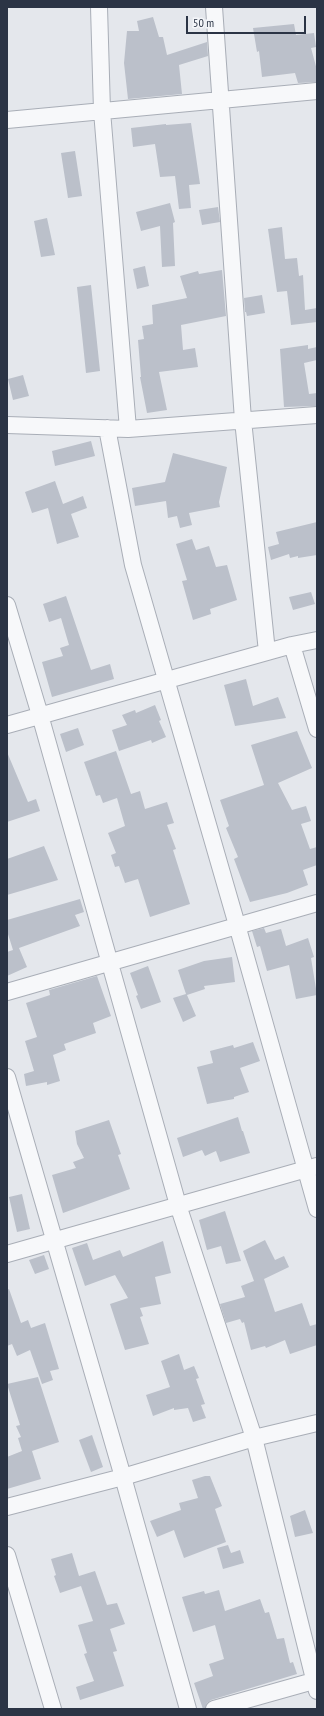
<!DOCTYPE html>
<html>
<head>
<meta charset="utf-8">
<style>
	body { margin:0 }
	#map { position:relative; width:324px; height:1716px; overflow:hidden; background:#e4e7ec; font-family:"PT Sans Narrow",sans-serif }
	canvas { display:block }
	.frame { position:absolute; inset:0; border:8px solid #2b3445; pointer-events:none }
	.scale { position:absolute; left:186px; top:16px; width:120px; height:18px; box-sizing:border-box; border:2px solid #2b3445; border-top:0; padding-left:5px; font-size:12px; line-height:14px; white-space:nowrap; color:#2b3445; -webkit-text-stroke:3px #f4f6f9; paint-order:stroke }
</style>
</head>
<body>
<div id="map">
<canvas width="324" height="1716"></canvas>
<div class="frame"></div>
<div class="scale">50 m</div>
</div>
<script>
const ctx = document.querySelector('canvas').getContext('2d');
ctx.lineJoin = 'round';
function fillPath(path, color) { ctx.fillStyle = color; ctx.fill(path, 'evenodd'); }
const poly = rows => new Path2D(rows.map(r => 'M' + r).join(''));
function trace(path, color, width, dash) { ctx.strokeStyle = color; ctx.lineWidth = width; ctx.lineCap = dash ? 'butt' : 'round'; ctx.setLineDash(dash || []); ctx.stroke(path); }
fillPath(poly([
	[153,17,159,37,163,37,167,55,207,42,208,56,179,65,182,94,128,99,124,63,127,31,139,31,137,21],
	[294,24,296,35,314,33,316,47,311,48,317,70,317,82,298,83,295,73,262,77,259,51,257,52,253,28],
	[191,123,200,184,189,185,191,208,179,209,175,176,160,177,155,144,133,147,131,128,166,124,166,125],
	[75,151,82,196,68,198,61,153],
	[170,203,175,222,173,223,175,266,162,267,160,226,141,231,136,212],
	[218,207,220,222,202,225,199,210],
	[47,218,55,255,41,257,34,221],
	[282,227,285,259,297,258,299,276,303,275,305,310,317,308,317,322,291,325,287,291,277,292,268,229],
	[145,266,149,286,137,289,133,269],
	[222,270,226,316,181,325,183,350,195,348,198,367,159,372,167,410,147,413,140,377,141,377,138,340,144,339,142,326,153,324,152,305,187,298,180,276,198,271,199,274],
	[91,285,100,371,86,373,77,287],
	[262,295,265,313,247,316,246,312,245,312,244,298],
	[308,345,308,349,317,347,317,360,304,363,309,394,317,393,317,406,284,407,280,349],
	[23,375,29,396,13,400,8,379],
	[91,441,95,456,55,466,52,451],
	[173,453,227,467,219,502,220,507,189,513,192,525,180,528,177,516,168,518,166,501,135,506,132,488,165,482],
	[55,481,63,504,83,496,87,508,71,514,79,537,57,544,48,508,32,513,25,492],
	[317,522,317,555,298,558,298,556,290,558,289,554,271,560,268,547,279,544,276,532],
	[192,539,196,550,209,546,216,567,227,565,237,600,210,609,211,614,193,620,182,581,187,580,176,544],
	[311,592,315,604,293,610,289,597],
	[66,596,91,670,110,664,114,679,52,697,42,662,63,656,60,648,69,645,61,618,49,622,43,604],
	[246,679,253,706,278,697,286,718,235,726,224,685],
	[155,705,161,720,159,721,166,737,152,743,151,740,119,751,112,730,127,725,122,715,135,710,136,713],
	[78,728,84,745,66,752,60,734],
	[297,731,312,768,278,783,292,810,306,806,311,821,301,824,310,849,317,847,317,865,303,870,308,885,287,893,250,902,234,859,238,857,226,828,229,826,220,800,264,785,251,745],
	[116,751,131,794,140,791,145,809,167,802,174,823,167,825,176,849,173,850,190,904,150,917,138,879,125,883,119,866,115,867,111,855,116,853,108,833,125,826,117,798,103,803,100,795,96,796,84,762],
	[7,752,28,802,36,799,40,811,7,822],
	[44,846,58,880,7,895,7,859],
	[80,899,84,912,75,915,80,926,19,948,27,967,7,976,7,952,13,950,7,931,7,920],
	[264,928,266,933,281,929,286,946,308,938,314,957,311,958,317,995,296,999,289,965,267,971,260,946,257,947,252,931],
	[232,957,235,982,204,986,205,989,187,995,196,1016,183,1022,173,998,186,994,178,970,204,961],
	[148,966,161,1002,141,1009,136,996,138,995,130,973],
	[97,976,111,1016,93,1023,96,1033,64,1044,66,1050,53,1055,60,1081,47,1085,47,1082,26,1086,24,1074,34,1071,25,1041,37,1037,26,1003,50,995,49,990],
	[253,1042,260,1061,240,1068,249,1092,234,1097,234,1099,207,1104,197,1067,213,1063,210,1051,233,1045,234,1048],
	[238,1117,242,1131,243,1131,250,1153,220,1162,216,1151,205,1156,202,1150,183,1157,177,1138],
	[109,1120,121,1154,118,1155,130,1189,63,1213,52,1175,76,1168,73,1162,84,1158,77,1144,75,1131],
	[22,1194,30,1229,17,1232,9,1197],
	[225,1211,241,1261,226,1264,221,1246,207,1250,199,1220],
	[265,1240,275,1260,284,1256,289,1267,264,1279,275,1312,302,1303,310,1326,317,1324,317,1345,290,1354,285,1340,266,1348,265,1346,251,1350,244,1322,242,1323,240,1319,226,1323,220,1304,245,1297,241,1286,254,1281,243,1251],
	[163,1241,171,1273,155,1277,161,1304,140,1308,143,1316,140,1317,149,1344,125,1350,110,1304,128,1298,115,1275,85,1286,72,1248,87,1243,93,1260,120,1250,123,1257],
	[44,1255,49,1269,35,1274,29,1260],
	[9,1289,21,1323,28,1320,31,1328,45,1323,59,1369,50,1371,53,1380,42,1384,30,1350,17,1356,12,1344,7,1346,7,1290],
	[179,1354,184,1370,194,1366,199,1378,196,1379,205,1404,201,1405,206,1418,193,1422,188,1408,174,1410,174,1408,153,1416,146,1395,170,1387,161,1361],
	[38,1377,59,1442,32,1451,41,1479,7,1489,7,1457,22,1451,18,1438,21,1437,16,1426,20,1425,7,1384],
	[92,1435,103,1467,91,1472,79,1440],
	[205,1476,210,1476,222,1506,215,1509,226,1542,184,1558,174,1530,157,1537,150,1521,181,1510,179,1503,198,1498,192,1480],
	[305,1510,313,1533,295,1537,290,1516],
	[228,1545,231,1553,240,1550,244,1563,223,1569,217,1548],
	[72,1553,79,1576,95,1571,107,1605,117,1603,125,1624,110,1629,117,1651,113,1652,124,1686,80,1700,76,1687,94,1681,84,1654,87,1653,78,1625,93,1621,81,1586,60,1593,54,1576,56,1575,51,1559],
	[219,1590,225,1611,260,1599,265,1613,269,1612,277,1639,284,1638,290,1663,293,1662,297,1674,211,1700,207,1703,205,1709,203,1709,194,1683,213,1676,209,1664,224,1659,215,1625,193,1632,182,1597,204,1591,205,1594]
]), '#bbc0ca');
const street = poly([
	[99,7,102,111,128,429],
	[214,7,243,420,267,652],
	[7,120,317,91],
	[7,425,128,429,317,415],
	[107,428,133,565,237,925,317,1209],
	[7,605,40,715,178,1205,254,1438,317,1691],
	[292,645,317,729],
	[7,725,292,645,317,640],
	[7,992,317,903],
	[7,1077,123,1477,188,1709],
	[7,1254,317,1166],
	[7,1507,123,1477,254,1438,317,1423],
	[7,1555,53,1709],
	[214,1709,317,1680]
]);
trace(street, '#a9aeb7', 18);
trace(street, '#f7f8fa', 16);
</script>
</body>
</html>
